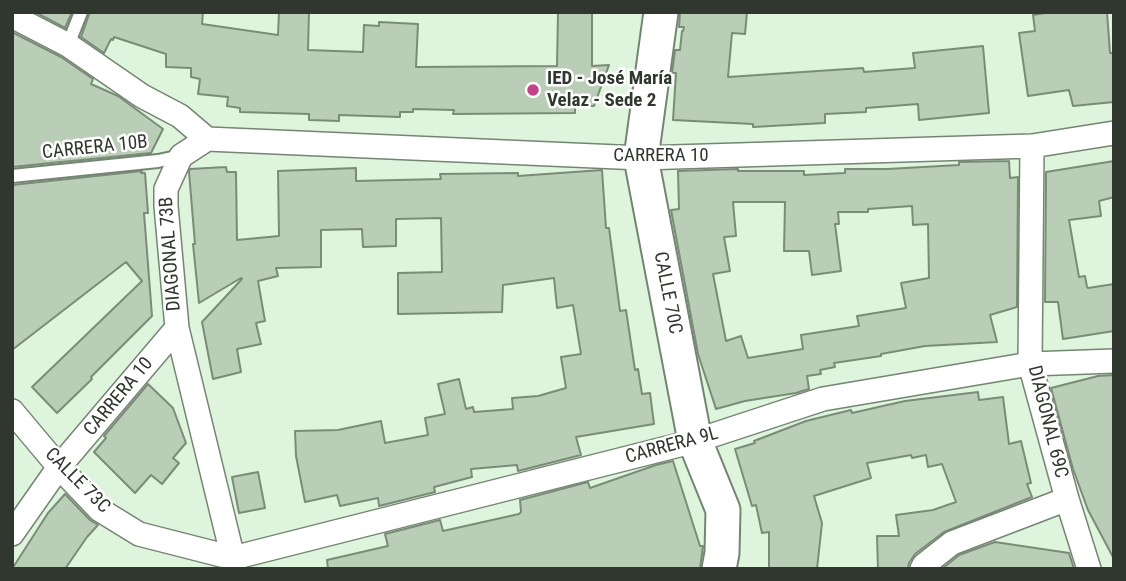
<!DOCTYPE html>
<html>
<head>
<meta charset="utf-8">
<style>
	body { margin:0 }
	#map { position:relative; width:1126px; height:581px; overflow:hidden; background:#dff4dd; font-family:"Roboto Condensed",sans-serif }
	canvas { display:block }
	.frame { position:absolute; inset:0; border:14px solid #2f372e; pointer-events:none }
</style>
</head>
<body>
<div id="map">
<canvas width="1126" height="581"></canvas>
<div class="frame"></div>
</div>
<script>
const ctx = document.querySelector('canvas').getContext('2d');
ctx.lineJoin = 'round';
function fillPath(path, color) { ctx.fillStyle = color; ctx.fill(path, 'evenodd'); }
const poly = rows => new Path2D(rows.map(r => 'M' + r).join(''));
function trace(path, color, width, dash) { ctx.strokeStyle = color; ctx.lineWidth = width; ctx.lineCap = dash ? 'butt' : 'round'; ctx.setLineDash(dash || []); ctx.stroke(path); }
function drawText(font, color, halo, rows, align = 'center') {
  ctx.font = font + ' "Roboto Condensed",sans-serif'; ctx.lineWidth = 5; ctx.setLineDash([]); ctx.textBaseline = 'middle'; ctx.strokeStyle = halo; ctx.fillStyle = color; for (const [text, x, y, turn = 0] of rows) {
    ctx.save(); ctx.translate(x, y); ctx.rotate((+turn || 0) * Math.PI / 180); ctx.textAlign = isNaN(turn) ? turn : align; if (halo) ctx.strokeText(text, 0, 0); ctx.fillText(text, 0, 0); ctx.restore();
  }
}
const building = poly([
	[35,12,72,12,65,28,35,12],
	[90,12,203,12,202,24,278,35,279,12,309,12,308,50,363,52,364,25,379,26,379,22,418,24,416,67,557,66,558,12,592,12,592,66,609,65,594,106,575,106,575,113,453,114,454,110,413,109,413,112,400,112,400,117,339,115,339,121,309,120,309,114,240,112,240,108,227,106,228,97,198,94,200,79,191,77,191,68,166,67,166,54,114,37,113,40,111,39,104,53,81,37,90,12],
	[680,12,747,12,745,34,732,33,728,77,863,68,864,72,915,68,913,53,983,46,989,113,919,120,918,104,866,108,866,112,825,114,825,123,753,127,753,124,673,120,676,73,672,73,675,50,680,50,682,31,683,31,684,27,679,27,680,12],
	[1051,12,1107,12,1110,53,1114,53,1114,102,1073,106,1069,90,1028,96,1019,33,1035,31,1033,15,1051,12],
	[12,32,61,57,93,79,91,84,118,96,163,129,151,153,12,167,12,32],
	[1009,161,1010,178,1018,177,1017,307,990,315,997,342,925,346,881,354,881,356,834,363,835,367,820,370,821,374,807,376,809,389,796,393,745,401,716,409,698,354,671,210,679,209,678,171,738,169,738,171,804,171,804,175,845,173,845,169,887,169,959,165,959,162,1009,161],
	[733,202,785,202,784,251,809,251,812,275,841,271,835,224,839,224,838,212,868,212,868,209,912,206,913,225,928,224,929,278,901,283,906,308,857,316,859,326,801,335,803,349,748,358,741,336,726,341,713,274,730,271,724,237,736,236,733,202],
	[1114,161,1114,197,1099,201,1101,216,1069,220,1079,277,1085,276,1087,287,1088,288,1114,284,1114,331,1063,339,1058,302,1045,302,1046,172,1114,161],
	[226,167,227,172,236,172,237,240,279,236,278,171,356,168,356,181,441,179,440,174,518,173,518,176,602,170,606,228,609,228,620,311,626,310,635,370,638,369,642,394,650,393,654,424,576,437,581,455,518,471,517,465,471,469,472,477,434,487,435,492,379,506,378,498,340,506,337,495,305,502,296,456,295,431,338,430,381,421,385,443,428,435,425,418,445,414,438,384,459,379,466,409,473,407,474,412,513,409,512,398,538,396,566,388,561,357,581,354,573,305,557,308,554,278,503,285,502,312,398,314,398,273,442,272,441,218,396,219,396,246,363,247,362,229,321,230,321,267,276,268,278,276,258,281,265,321,256,323,261,344,237,349,241,372,213,379,202,322,242,279,241,278,199,303,193,244,195,244,189,172,190,169,226,167],
	[142,171,141,173,145,173,148,213,144,213,152,316,91,377,92,379,57,413,32,387,142,281,126,262,12,350,12,185,142,171],
	[1114,375,1114,559,1088,510,1073,469,1051,388,1098,376,1114,375],
	[148,384,173,408,186,443,173,458,179,463,162,484,151,475,135,493,94,452,106,438,104,436,148,384],
	[978,392,979,400,1003,397,1009,444,1021,441,1031,483,1027,484,1032,497,944,532,915,554,909,563,908,569,878,569,877,536,899,536,896,515,933,510,956,502,942,464,928,467,926,455,912,458,911,455,867,463,871,478,814,496,822,523,817,569,769,569,769,532,762,533,756,505,752,506,735,449,755,443,754,441,806,421,851,410,852,413,905,401,978,392],
	[673,461,700,546,703,546,700,569,328,569,327,560,388,546,385,534,440,520,443,531,519,514,521,512,520,500,588,482,590,488,656,465,673,461],
	[258,472,265,508,239,513,232,477,258,472],
	[65,494,90,520,98,525,87,537,65,569,12,569,48,513,65,494],
	[995,542,1069,553,1074,569,942,569,959,555,995,542]
]);
fillPath(building, '#baceb7');
trace(building, '#7a8c77', 2);
const lane = poly([
	[68,45,81,12],
	[12,176,158,161,181,156]
]);
const street = poly([
	[12,16,68,45,142,96,180,116,207,139],
	[207,139,641,158,1032,146,1114,133],
	[207,139,181,156,166,189,166,206,177,328,233,558,233,569],
	[1032,146,1030,364,1067,499,1089,569],
	[12,411,59,467,100,510,139,534,233,558,695,441,823,399,1030,364,1114,361],
	[12,534,59,467,177,328],
	[922,569,924,565,952,543,1067,499]
]);
const secondary = poly([
	[661,12,641,158,695,441,723,510,722,553,719,569]
]);
trace(lane, '#738671', 16);
trace(street, '#738671', 26);
trace(secondary, '#738671', 37);
trace(lane, '#fff', 12);
trace(street, '#fff', 23);
trace(secondary, '#fff', 33);
for (const [x, y, r, color] of [
	[533,90,7,"#c64288"]
]) { const dot = new Path2D(); dot.arc(x, y, r, 0, 2 * Math.PI); ctx.fillStyle = color; ctx.fill(dot); trace(dot, '#fff', 2.5); }
drawText('bold 19px', '#2f372e', '#fff', [
	["IED - José María",547,79],
	["Velaz - Sede 2",547,101]
], 'left');
drawText('19px', '#2f372e', '#fff', [
	["CARRERA 10B",95,148,-6],
	["CARRERA 10",661,156],
	["DIAGONAL 73B",171,254,-94],
	["CALLE 70C",667,293,79],
	["CARRERA 10",119,397,-50],
	["DIAGONAL 69C",1047,422,76],
	["CARRERA 9L",672,446,-15],
	["CALLE 73C",77,481,45]
]);
</script>
</body>
</html>
